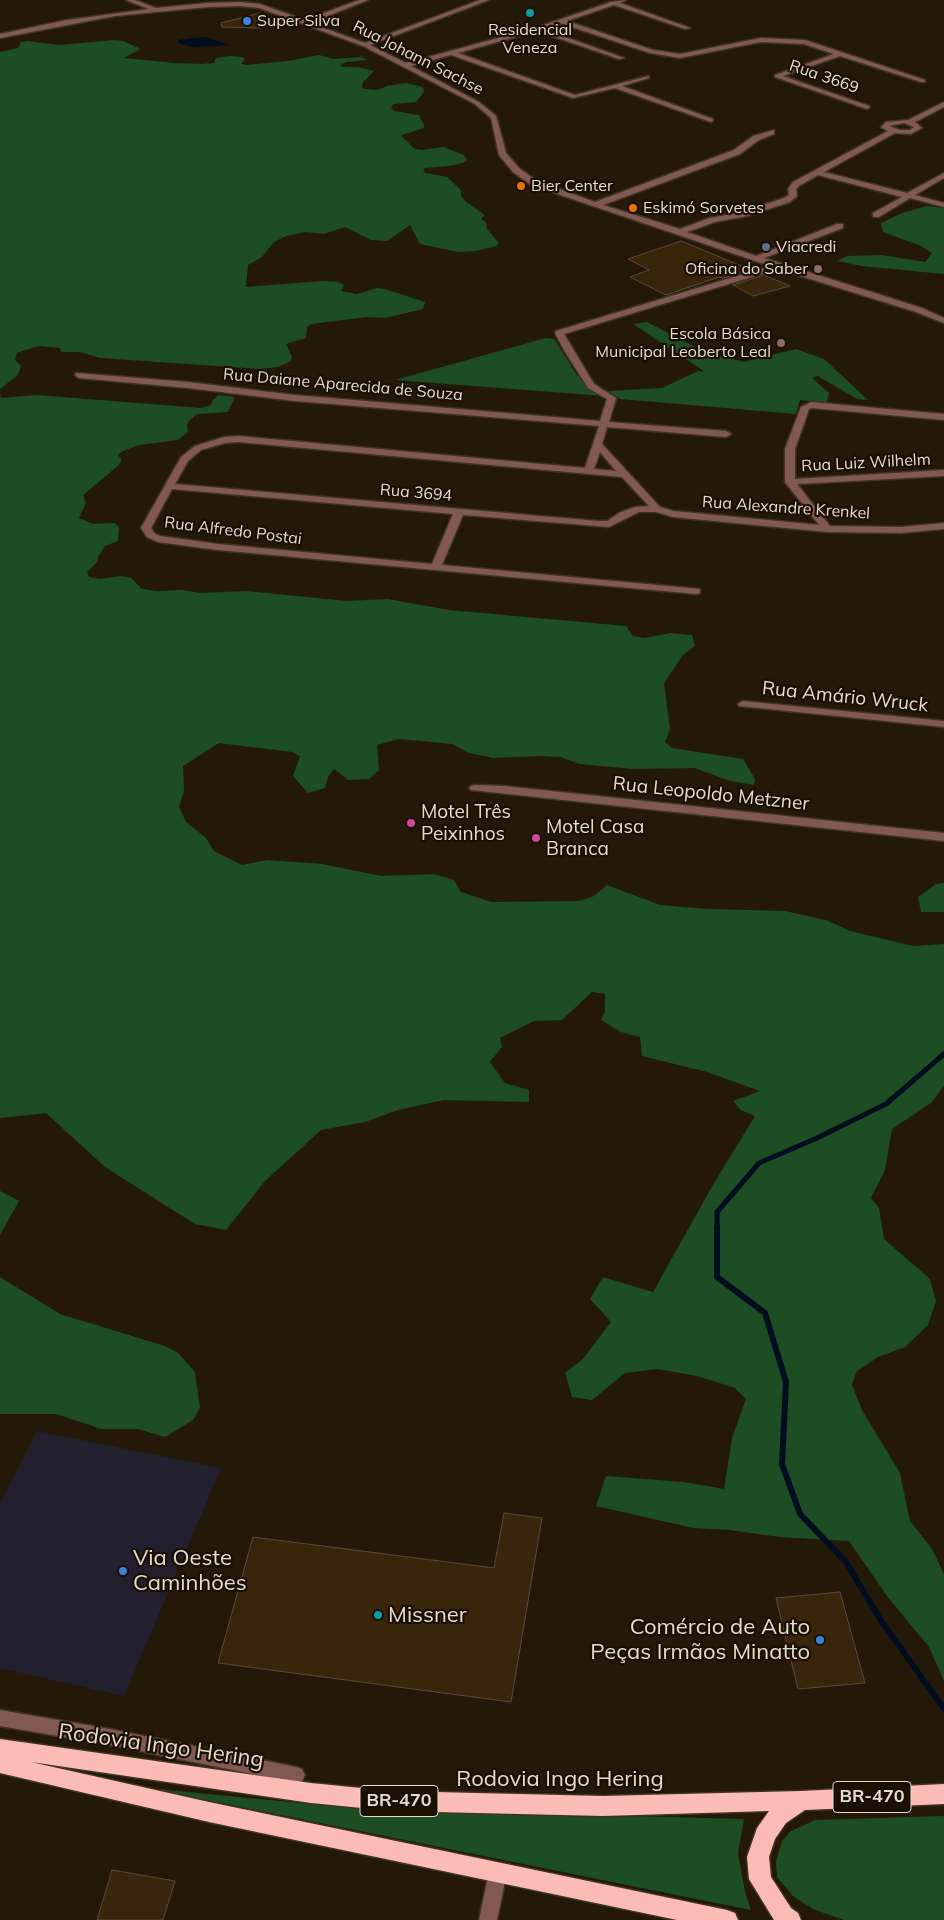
<!DOCTYPE html>
<html>
<head>
<meta charset="utf-8">
<style>
	body { margin:0 }
	canvas { display:block; background:#241808 }
</style>
</head>
<body>
<canvas width="944" height="1920"></canvas>
<script>
const ctx = document.querySelector('canvas').getContext('2d');
ctx.lineJoin = 'round';
function fillPath(path, color) { ctx.fillStyle = color; ctx.fill(path, 'evenodd'); }
const poly = rows => new Path2D(rows.map(r => 'M' + r).join(''));
function trace(path, color, width, dash) { ctx.strokeStyle = color; ctx.lineWidth = width; ctx.lineCap = dash ? 'butt' : 'round'; ctx.setLineDash(dash || []); ctx.stroke(path); }
function drawText(font, color, halo, rows, align = 'center') {
  ctx.font = font + ' Mulish,sans-serif'; ctx.lineWidth = 4.5; ctx.setLineDash([]); ctx.textBaseline = 'middle'; ctx.strokeStyle = halo; ctx.fillStyle = color; for (const [text, x, y, turn = 0] of rows) {
    ctx.save(); ctx.translate(x, y); ctx.rotate((+turn || 0) * Math.PI / 180); ctx.textAlign = isNaN(turn) ? turn : align; if (halo) ctx.strokeText(text, 0, 0); ctx.fillText(text, 0, 0); ctx.restore();
  }
}
fillPath(poly([
	[37,1431,221,1468,124,1696,0,1668,0,1504]
]), '#221f2f');
fillPath(poly([
	[115,40,123,41,139,48,139,50,123,58,175,63,201,64,214,63,216,58,229,56,242,57,245,59,241,64,247,65,288,61,319,55,333,59,361,57,367,60,347,62,340,65,343,67,358,67,374,71,363,82,362,87,364,89,378,90,387,86,406,83,423,87,424,92,416,102,394,104,391,107,394,111,419,115,424,125,424,128,402,135,401,136,415,149,422,150,443,147,464,155,467,160,463,163,449,166,425,168,423,171,426,173,447,177,461,190,461,196,466,202,485,215,481,219,486,222,487,229,499,243,496,246,476,251,458,252,420,244,410,225,387,241,371,240,345,227,324,234,306,232,286,236,274,242,262,257,248,265,246,287,321,281,338,282,344,285,341,291,357,294,377,288,385,289,425,302,423,309,385,318,366,317,312,324,307,327,306,338,286,344,292,357,291,361,278,367,260,369,100,358,80,352,61,352,60,348,38,346,17,353,15,360,21,366,18,375,0,389,0,52,18,48,21,42,28,41,59,45],
	[927,206,944,208,944,274,861,266,838,261,847,256,882,255,925,262,932,253,921,246,883,232,881,223,902,213],
	[647,322,701,350,744,362,796,349,824,359,868,400,857,399,818,376,812,378,829,393,827,403,800,400,796,414,620,399,608,391,662,388,698,371,705,372,633,324],
	[546,338,554,339,577,375,588,387,605,396,395,380],
	[0,394,1,398,37,395,201,408,211,405,213,400,218,395,235,397,228,412,197,414,189,421,187,425,188,432,178,440,139,445,123,451,118,455,122,460,119,465,83,495,86,503,79,518,93,524,115,523,119,527,118,541,105,546,98,557,97,562,87,572,89,577,99,579,121,576,131,578,142,589,157,591,181,590,201,593,246,591,347,601,388,599,449,610,626,626,633,636,645,638,670,633,692,635,695,646,683,655,664,683,670,729,665,742,672,748,743,759,755,779,754,785,730,781,695,768,633,769,580,764,560,757,542,756,493,758,469,753,452,744,399,739,377,745,379,770,369,779,348,780,334,769,328,777,325,788,308,793,293,776,300,756,292,752,219,743,183,766,184,791,179,807,186,822,206,838,214,851,242,865,267,860,322,864,381,876,434,874,454,880,461,892,491,902,578,901,594,896,607,885,660,905,708,909,785,911,826,920,850,931,913,946,944,944,944,1086,931,1103,892,1129,885,1170,871,1198,879,1208,884,1239,930,1279,936,1301,928,1325,905,1347,878,1357,856,1372,852,1385,862,1410,900,1473,910,1521,932,1549,944,1574,944,1681,929,1647,887,1596,849,1541,780,1537,729,1530,693,1528,596,1506,606,1476,684,1482,724,1489,732,1438,746,1399,735,1388,697,1376,658,1369,625,1373,592,1400,572,1397,565,1373,583,1359,611,1322,590,1299,603,1277,653,1292,714,1183,755,1116,741,1110,733,1101,760,1091,707,1072,642,1056,640,1037,621,1032,601,1020,605,1011,605,994,592,992,562,1020,534,1021,500,1038,502,1047,490,1062,505,1083,529,1090,529,1102,444,1100,398,1110,365,1122,321,1130,265,1181,226,1230,195,1224,105,1167,46,1113,0,1118],
	[944,883,944,912,921,912,918,897,936,884],
	[0,1191,19,1201,0,1235],
	[0,1277,60,1314,165,1346,178,1353,195,1372,200,1408,193,1420,165,1437,138,1429,102,1429,56,1414,0,1414],
	[147,1788,361,1809,744,1819,738,1853,745,1892,751,1910],
	[944,1816,944,1920,844,1920,813,1909,793,1896,777,1877,776,1861,782,1841,791,1831,815,1820]
]), '#1c4d23');
fillPath(poly([
	[201,37,210,38,229,45,194,47,180,44,178,40]
]), '#000d1f');
trace(poly([
	[717,1228,717,1212,759,1163,817,1138,886,1104,944,1054]
]), '#000d1f', 5);
trace(poly([
	[717,1227,717,1277,765,1313,786,1382,782,1464,800,1514,846,1562,880,1619,944,1709]
]), '#000d1f', 6);
const building = poly([
	[260,13,283,22,260,28,222,27,221,23,260,13],
	[681,241,691,245,751,270,723,278,719,277,666,295,630,277,649,270,628,259,681,241],
	[764,275,790,286,753,296,733,285,764,275],
	[504,1513,542,1518,511,1702,218,1663,253,1537,494,1568,504,1513],
	[840,1592,865,1683,798,1689,776,1598,840,1592],
	[112,1870,175,1881,163,1920,97,1920,112,1870]
]);
fillPath(building, '#38250a');
trace(building, '#584b39', 1);
const minor = poly([
	[126,0,135,0,156,8,208,3,240,2,260,4,305,20,359,0,368,0,310,23,365,43,480,0,489,0,370,45,406,63,535,28,611,2,626,0,620,3,690,28,685,29,614,5,567,21,653,50,680,54,761,38,805,40,925,80,925,82,921,82,840,56,783,76,869,106,870,107,867,109,775,77,775,75,834,54,804,44,761,42,680,58,650,53,560,23,543,29,624,58,619,59,537,31,458,53,575,95,649,76,649,78,622,86,713,119,713,121,711,122,615,88,573,98,451,55,411,66,479,102,496,116,506,153,519,168,537,181,595,202,734,150,753,136,774,130,774,134,759,140,740,154,603,205,680,229,710,218,742,212,784,198,789,195,788,189,793,182,888,131,881,127,886,122,908,120,944,102,944,107,915,122,922,128,920,129,911,134,895,133,824,172,907,193,944,173,944,178,915,195,944,203,944,207,910,198,879,217,873,217,873,213,902,197,818,175,799,186,796,189,797,196,790,202,747,216,715,222,687,232,756,256,837,224,843,224,843,228,764,258,922,308,944,318,944,323,916,312,778,269,564,334,594,384,616,398,609,422,726,431,731,434,726,437,607,427,602,444,660,507,674,511,819,525,785,482,785,449,801,407,811,402,944,414,944,420,812,408,809,409,795,449,795,479,944,470,944,476,797,484,830,526,901,527,944,523,944,529,901,533,827,532,673,517,656,512,639,512,609,527,463,515,442,565,700,589,700,593,696,594,218,550,158,542,147,537,141,528,181,457,195,446,224,437,238,436,585,468,599,426,295,401,188,388,79,378,75,375,76,373,188,382,295,395,600,421,607,399,588,388,564,350,555,333,556,331,770,266,531,185,513,172,499,155,491,118,475,104,363,46,259,8,240,6,208,7,115,16,0,38,0,34,67,20,149,9,126,0],
	[904,123,914,127,910,130,900,130,889,126,904,123],
	[238,442,622,477,649,506,635,507,621,512,607,521,598,521,175,484,188,461,201,450,225,443,238,442],
	[600,452,616,471,594,469,600,452],
	[172,489,453,514,432,564,218,544,160,536,154,533,151,528,172,489],
	[743,701,944,721,944,727,739,706,738,704,743,701],
	[475,785,504,786,944,833,944,841,471,790,469,788,471,786,475,785],
	[0,1710,110,1729,296,1767,302,1769,305,1775,302,1781,296,1783,110,1745,0,1726,0,1710],
	[498,1864,505,1866,507,1872,497,1920,479,1920,489,1872,491,1866,498,1864]
]);
const highway = poly([
	[0,1739,311,1783,392,1791,603,1796,801,1791,944,1784,944,1804,805,1810,786,1823,775,1839,769,1857,771,1877,791,1908,798,1913,801,1920,774,1920,749,1879,747,1857,757,1828,769,1811,603,1816,392,1811,311,1803,31,1762,209,1802,727,1910,735,1913,738,1920,677,1920,209,1822,0,1773,0,1739]
]);
trace(minor, '#3f3324', 3);
trace(highway, '#3f3324', 3);
fillPath(minor, '#815854');
fillPath(highway, '#fbbcb5');
for (const [x, y, r, color] of [
	[530,13,5,"#0f9aa8"],
	[247,21,5,"#3f7fe0"],
	[521,186,5,"#e8710a"],
	[633,208,5,"#e8710a"],
	[766,247,5,"#5c6f8a"],
	[818,269,5,"#8d6e63"],
	[781,343,5,"#8d6e63"],
	[411,823,5,"#d1479c"],
	[536,838,5,"#d1479c"],
	[123,1571,5,"#3f7fe0"],
	[378,1615,5,"#0f9aa8"],
	[820,1640,5,"#3f7fe0"]
]) { const dot = new Path2D(); dot.arc(x, y, r, 0, 2 * Math.PI); ctx.fillStyle = color; ctx.fill(dot); trace(dot, '#1a0f02', 2); }
drawText('16px', '#e4dcd1', '#1a0f02', [
	["Super Silva",257,21],
	["Residencial",530,30,"center"],
	["Veneza",530,48,"center"],
	["Bier Center",531,186],
	["Eskimó Sorvetes",643,208],
	["Viacredi",776,247],
	["Oficina do Saber",808,269,"right"],
	["Escola Básica",771,334,"right"],
	["Municipal Leoberto Leal",771,352,"right"]
], 'left');
drawText('16px', '#e4dcd1', '#1a0f02', [
	["Rua Johann Sachse",418,58,27],
	["Rua 3669",824,77,19],
	["Rua Daiane Aparecida de Souza",343,385,5],
	["Rua Luiz Wilhelm",866,463,-3],
	["Rua 3694",416,493,5],
	["Rua Alexandre Krenkel",786,508,4],
	["Rua Alfredo Postai",233,531,7]
]);
for (const [x, y, w] of [
	[872,1797,78],
	[399,1801,78]
]) { const box = new Path2D(); box.roundRect(x - w / 2, y - 15.5, w, 31, 4); ctx.fillStyle = '#1a0f02'; ctx.fill(box); trace(box, '#e4dcd1', 1); }
drawText('bold 18px', '#e4dcd1', null, [
	["BR-470",872,1797],
	["BR-470",399,1801]
]);
drawText('19px', '#e4dcd1', '#1a0f02', [
	["Rua Amário Wruck",845,697,6],
	["Rua Leopoldo Metzner",711,794,6]
]);
drawText('19px', '#e4dcd1', '#1a0f02', [
	["Motel Três",421,812],
	["Peixinhos",421,834],
	["Motel Casa",546,827],
	["Branca",546,849]
], 'left');
drawText('22px', '#e4dcd1', '#1a0f02', [
	["Via Oeste",133,1558],
	["Caminhões",133,1583],
	["Missner",388,1615],
	["Comércio de Auto",810,1627,"right"],
	["Peças Irmãos Minatto",810,1652,"right"]
], 'left');
drawText('22px', '#e4dcd1', '#1a0f02', [
	["Rodovia Ingo Hering",161,1746,8],
	["Rodovia Ingo Hering",560,1779]
]);
</script>
</body>
</html>
